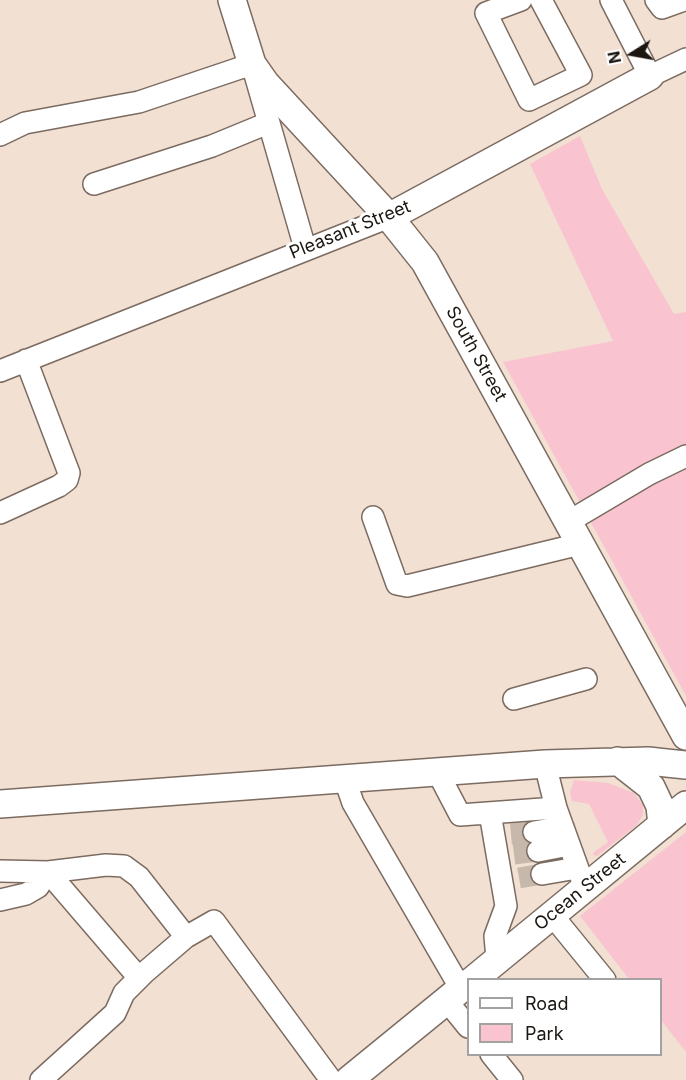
<!DOCTYPE html>
<html>
<head>
<meta charset="utf-8">
<style>
	body { margin:0 }
	#map { position:relative; width:686px; height:1080px; overflow:hidden; background:#f2e0d3; font-family:Inter,sans-serif }
	canvas { display:block }
	.legend { position:absolute; left:467px; top:978px; width:195px; height:78px; box-sizing:border-box; background:#fff; border:2px solid #a4a2a0; margin:0; padding:8px 10px; list-style:none; font-size:18px; color:#1c1611 }
	.legend li { display:flex; align-items:center; gap:12px; height:30px }
	.legend b { width:30px; border:2px solid #a4a2a0 }
	.north { position:absolute; left:602px; top:24px; width:60px; height:60px; -webkit-text-stroke:4px #fff; paint-order:stroke; rotate:259deg; font-size:16px; font-weight:700; line-height:24px; text-align:center; color:#1c1611 }
	.north::after { content:''; display:block; margin:auto; width:21px; height:27px; background:#1c1611; clip-path:polygon(50% 0,100% 100%,50% 72%,0 100%) }
</style>
</head>
<body>
<div id="map">
<canvas width="686" height="1080"></canvas>
<ul class="legend">
<li><b style="height:8px;background:#fff"></b>Road</li>
<li><b style="height:16px;background:#f9c4d0"></b>Park</li>
</ul>
<div class="north">N</div>
</div>
<script>
const ctx = document.querySelector('canvas').getContext('2d');
ctx.lineJoin = 'round';
function fillPath(path, color) { ctx.fillStyle = color; ctx.fill(path, 'evenodd'); }
const poly = rows => new Path2D(rows.map(r => 'M' + r).join(''));
function trace(path, color, width, dash) { ctx.strokeStyle = color; ctx.lineWidth = width; ctx.lineCap = dash ? 'butt' : 'round'; ctx.setLineDash(dash || []); ctx.stroke(path); }
function drawText(font, color, halo, rows, align = 'center') {
  ctx.font = font + ' Inter,sans-serif'; ctx.lineWidth = 6; ctx.setLineDash([]); ctx.textBaseline = 'middle'; ctx.strokeStyle = halo; ctx.fillStyle = color; for (const [text, x, y, turn = 0] of rows) {
    ctx.save(); ctx.translate(x, y); ctx.rotate((+turn || 0) * Math.PI / 180); ctx.textAlign = isNaN(turn) ? turn : align; if (halo) ctx.strokeText(text, 0, 0); ctx.fillText(text, 0, 0); ctx.restore();
  }
}
fillPath(poly([
	[580,136,602,189,674,314,686,312,686,696,503,362,613,341,530,164],
	[574,780,608,783,634,793,643,805,643,815,636,826,597,856,593,855,594,852,608,842,589,804,572,801,570,792],
	[686,832,686,1052,661,1020,660,980,629,979,580,916]
]), '#f9c4d0');
trace(poly([
	[511,834,534,832],
	[514,854,538,851],
	[519,878,542,874]
]), '#c7b8ac', 21, [21, 10]);
const minor = poly([
	[521,0,486,13,529,100,581,75,541,0],
	[611,0,650,76,686,59],
	[656,0,662,8,684,0],
	[0,135,25,123,139,102,252,64,305,248],
	[94,184,212,146,268,123],
	[0,371,389,217],
	[0,513,59,486,67,480,69,473,26,360],
	[373,517,397,584,407,586,580,544],
	[568,522,649,474,686,456],
	[514,699,586,679],
	[545,764,556,808],
	[437,771,460,815,556,808,585,888],
	[344,777,353,803,461,989],
	[490,813,506,906,495,936,497,959],
	[534,832,563,827],
	[538,851,569,845],
	[0,871,48,872,106,865,124,866,139,877,186,937],
	[542,874,577,868],
	[0,900,26,894,38,887,48,872,139,978],
	[552,915,605,980],
	[447,1001,468,1027],
	[491,1054,512,1080],
	[41,1080,115,1013,124,993,144,973,186,937,214,921,331,1080]
]);
const major = poly([
	[232,0,252,64,266,84,389,217,425,262,686,736],
	[389,217,650,76],
	[618,761,651,787,660,806,662,825],
	[0,804,545,764,648,761,686,765],
	[473,980,686,805],
	[349,1080,468,983]
]);
trace(minor, '#7c6b60', 24);
trace(major, '#7c6b60', 30);
trace(minor, '#fff', 21);
trace(major, '#fff', 27);
drawText('18px', '#1c1611', '#fff', [
	["Pleasant Street",350,230,-22],
	["South Street",476,354,61],
	["Ocean Street",580,892,-39]
]);
</script>
</body>
</html>
